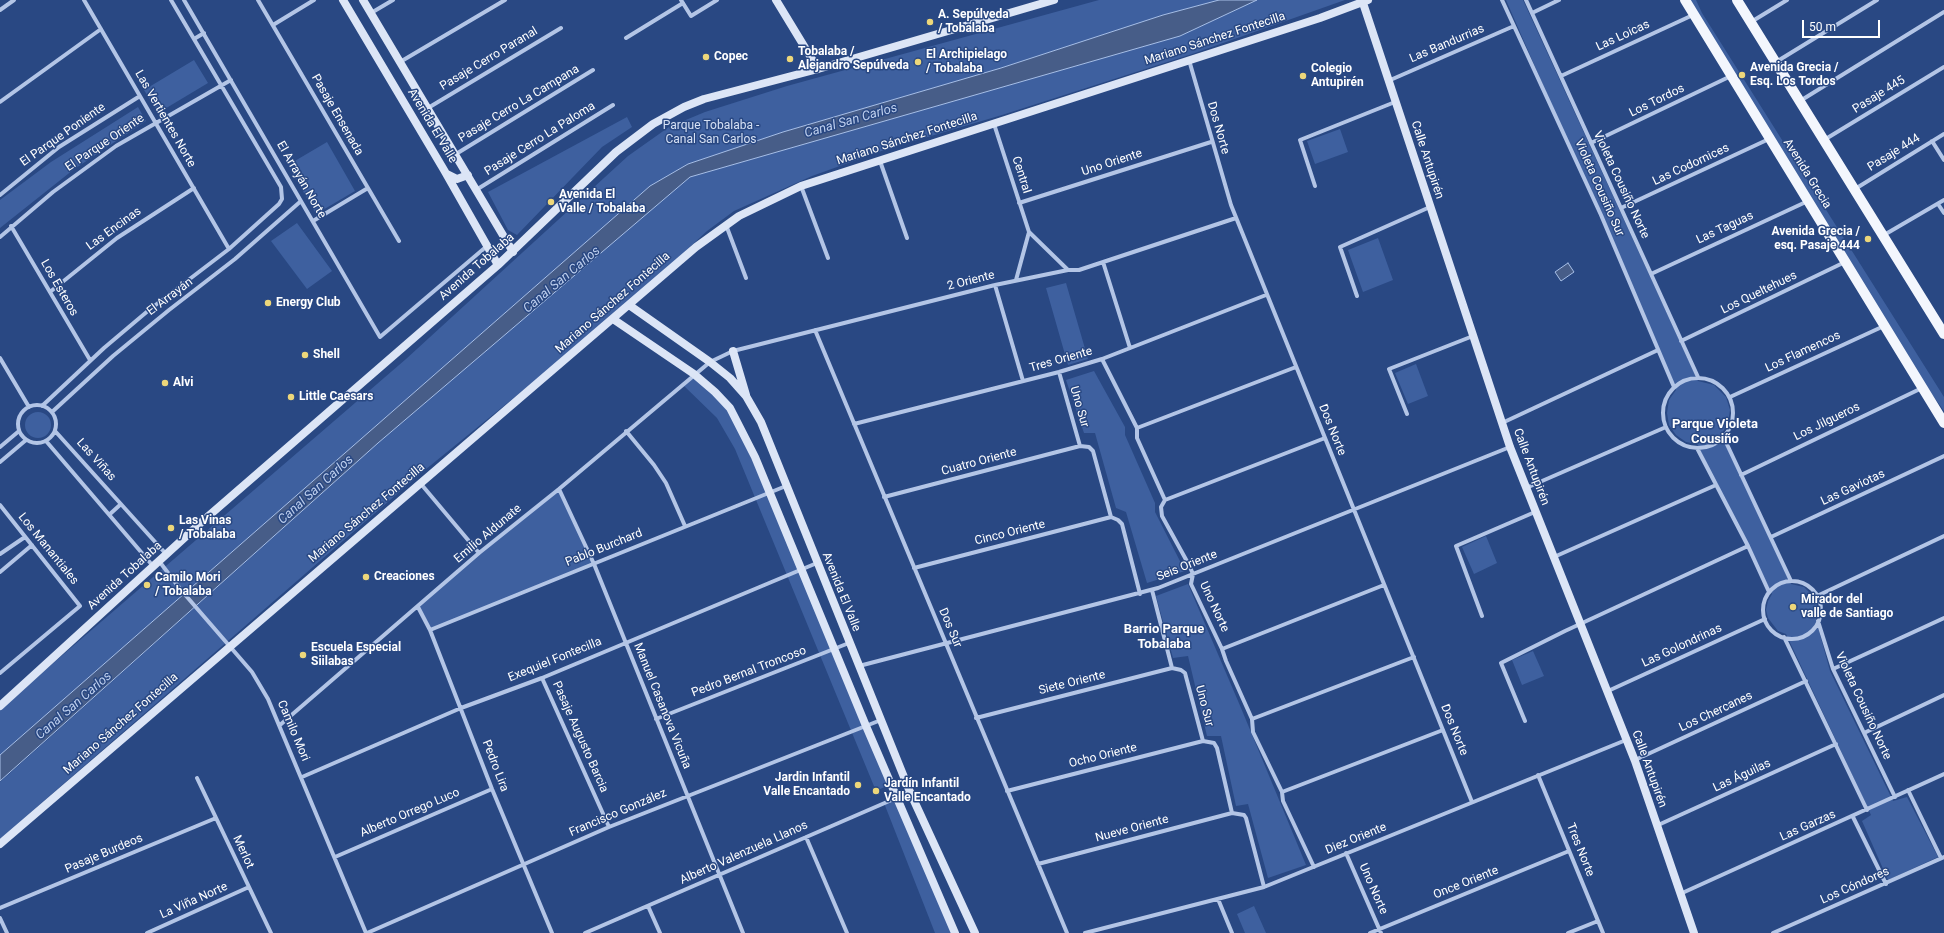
<!DOCTYPE html>
<html>
<head>
<meta charset="utf-8">
<style>
	body { margin:0 }
	#map { position:relative; width:1944px; height:933px; overflow:hidden; background:#294883; font-family:Roboto,sans-serif }
	canvas { display:block }
	.scale { position:absolute; left:1802px; top:20px; width:78px; height:18px; box-sizing:border-box; border:2px solid #fff; border-top:0; padding-left:5px; font-size:12px; line-height:14px; white-space:nowrap; color:#fff; -webkit-text-stroke:3px #294883; paint-order:stroke }
</style>
</head>
<body>
<div id="map">
<canvas width="1944" height="933"></canvas>
<div class="scale">50 m</div>
</div>
<script>
const ctx = document.querySelector('canvas').getContext('2d');
ctx.lineJoin = 'round';
function fillPath(path, color) { ctx.fillStyle = color; ctx.fill(path, 'evenodd'); }
const poly = rows => new Path2D(rows.map(r => 'M' + r).join(''));
function trace(path, color, width, dash) { ctx.strokeStyle = color; ctx.lineWidth = width; ctx.lineCap = dash ? 'butt' : 'round'; ctx.setLineDash(dash || []); ctx.stroke(path); }
function drawText(font, color, halo, rows, align = 'center') {
  ctx.font = font + ' Roboto,sans-serif'; ctx.lineWidth = 3; ctx.setLineDash([]); ctx.textBaseline = 'middle'; ctx.strokeStyle = halo; ctx.fillStyle = color; for (const [text, x, y, turn = 0] of rows) {
    ctx.save(); ctx.translate(x, y); ctx.rotate((+turn || 0) * Math.PI / 180); ctx.textAlign = isNaN(turn) ? turn : align; if (halo) ctx.strokeText(text, 0, 0); ctx.fillText(text, 0, 0); ctx.restore();
  }
}
fillPath(poly([
	[1099,0,1219,0,1163,15,1001,68,783,132,688,164,650,186,0,755,0,709,406,359,628,156,669,127,705,112,787,86],
	[1257,0,1345,0,1192,54,1002,115,887,149,812,176,734,211,707,231,623,309,420,474,0,839,0,782,378,443,690,177,1180,36],
	[1506,0,1523,0,1698,381,1714,385,1726,397,1730,410,1728,423,1721,435,1791,584,1804,587,1814,597,1817,604,1816,620,1830,671,1893,801,1907,797,1938,857,1888,880,1862,821,1871,815,1786,634,1778,631,1768,618,1766,610,1768,601,1772,594,1697,444,1686,442,1676,435,1669,425,1667,413,1669,400,1676,390],
	[1688,0,1696,0,1702,13,1944,397,1944,411,1921,379],
	[194,60,208,83,158,113,144,90],
	[138,107,146,121,73,170,0,228,0,200,51,162],
	[627,117,632,127,602,147,517,235,508,230,488,192],
	[1340,129,1348,152,1315,164,1307,141],
	[327,142,355,191,316,214,288,165],
	[297,223,332,271,307,289,271,241],
	[1378,238,1393,280,1363,292,1348,250],
	[1066,283,1088,359,1068,365,1046,288],
	[1416,364,1428,396,1408,404,1395,373],
	[1094,371,1125,427,1125,435,1155,503,1155,512,1185,571,1147,583,1126,512,1116,508,1095,433,1084,433,1066,380],
	[694,374,730,408,891,784,876,791,735,449,717,418,682,384],
	'25 425a13 13 0 1 1 26 0a13 13 0 1 1-26 0Z',
	[559,489,594,564,430,630,418,607,479,553],
	[1486,536,1497,563,1474,574,1462,547],
	[1188,584,1241,708,1306,865,1268,878,1248,804,1236,806,1221,736,1207,736,1188,656,1173,658,1156,596],
	[1533,651,1544,676,1522,685,1512,660],
	[897,797,955,933,935,933,884,803],
	[1254,906,1266,933,1245,933,1237,914]
]), '#3e609f');
const water = poly([
	[1219,0,1257,0,1180,36,690,177,378,443,0,781,0,755,650,186,688,164,783,132,1001,68,1163,15,1219,0],
	[1568,263,1574,272,1561,281,1555,272,1568,263]
]);
fillPath(water, '#475d88');
trace(water, '#a7bfe7', 1);
trace(poly([
	[84,0,229,249],
	[184,0,380,337,487,246],
	[258,0,399,241],
	[681,0,691,16,717,0],
	[1502,0,1601,215,1674,387],
	[1526,0,1698,377],
	[0,10,14,0],
	[371,13,393,0],
	[1532,13,1559,0],
	[1751,22,1787,0],
	[273,25,314,0],
	[626,38,683,3],
	[194,39,204,33],
	[1189,60,1231,205,1472,802],
	[400,62,505,0],
	[1776,62,1877,0],
	[1561,76,1693,15],
	[1388,81,1514,26],
	[1800,101,1944,12],
	[0,102,101,29],
	[428,108,561,28],
	[994,124,1029,232,1068,270],
	[1824,140,1944,67],
	[1932,141,1944,160],
	[1591,143,1731,76],
	[456,154,593,70],
	[880,161,907,238],
	[801,186,828,258],
	[1315,186,1300,140,1395,102],
	[1855,189,1944,134],
	[476,190,613,105],
	[0,195,59,147,140,96],
	[1019,203,1211,142],
	[1938,204,1944,213],
	[1621,208,1769,139],
	[313,221,368,188],
	[726,225,746,278],
	[11,226,90,360],
	[1884,235,1944,200],
	[0,237,53,192,116,146,231,80],
	[1103,262,1130,348],
	[1651,274,1808,201],
	[1016,280,1029,232],
	[995,285,1023,381],
	[50,292,117,238,194,188],
	[1357,296,1340,247,1430,207],
	[815,330,1067,933],
	[1681,341,1845,262],
	[0,358,29,407],
	[1102,359,1137,428,1137,438,1165,500],
	[1059,372,1080,446],
	'1663 413a35 35 0 1 1 70 0a35 35 0 1 1-70 0Z',
	[1730,397,1884,326],
	'18 424a19 19 0 1 1 38 0a19 19 0 1 1-38 0Z',
	[42,406,104,348,149,310,229,249,279,204,282,199,281,187,171,0],
	[52,412,113,356,169,310,235,259,301,201],
	[1407,414,1389,369,1473,336],
	[1502,423,1658,350],
	[854,424,1059,372,1102,359,1266,295],
	[1137,428,1296,367],
	[55,431,166,554],
	[626,431,654,465,666,483,685,526],
	[1724,438,1791,581],
	[46,441,153,566],
	[0,447,19,431],
	[1697,448,1748,546,1769,592],
	[0,462,26,440],
	[1741,475,1922,388],
	[421,484,479,553],
	[1526,488,1666,427],
	[559,489,594,564,743,933],
	[884,497,1080,446,1089,447,1093,451,1111,517],
	[1165,500,1161,507,1162,516,1189,565,1193,574,1191,584,1222,649,1226,661,1252,719,1253,732,1282,792,1283,801,1314,867],
	[1165,500,1325,438],
	[0,505,80,606,0,673],
	[110,514,121,504],
	[1111,517,1118,520,1122,524,1140,594],
	[1771,537,1944,456],
	[0,554,25,537],
	[1554,557,1716,485],
	[159,561,181,590,252,672,268,699,366,933],
	[914,568,1111,517],
	[0,572,32,545],
	'1763 610a29 29 0 1 1 58 0a29 29 0 1 1-58 0Z',
	[1152,590,1172,668],
	[1817,596,1944,536],
	[418,607,430,630,492,789,552,933],
	[1482,616,1456,546,1535,512],
	[1818,621,1833,669,1895,797],
	[430,630,786,486],
	[1784,637,1867,810],
	[1222,649,1384,585],
	[859,666,1158,588,1510,447],
	[1833,669,1944,618],
	[542,678,609,827],
	[1608,691,1765,619],
	[976,718,1172,668,1181,670,1185,673,1203,741],
	[656,719,849,643],
	[1252,719,1414,657],
	[1525,721,1501,663,1565,631,1748,546],
	[280,725,479,553,559,489,710,362,733,351,995,285,1068,270,1079,270,1236,218],
	[1864,733,1944,695],
	[1635,760,1806,681],
	[1538,775,1603,933],
	[302,777,461,708,542,678,817,563],
	[197,778,271,933],
	[1908,790,1941,858],
	[1007,791,1203,741,1214,743,1217,748,1232,813],
	[1282,792,1443,730],
	[1853,817,1886,884],
	[1656,826,1836,744],
	[806,837,847,933],
	[1346,853,1381,933],
	[335,857,492,789],
	[1038,864,1232,813,1244,815,1246,818,1264,887],
	[1680,894,1944,774],
	[1218,899,1232,933],
	[648,906,660,933],
	[0,908,216,818],
	[0,918,7,933],
	[147,933,249,887],
	[367,933,609,827,881,720],
	[585,933,910,792],
	[1085,933,1264,887,1626,740],
	[1370,933,1569,851],
	[1568,933,1598,921],
	[1773,933,1944,857]
]), '#b3c5e6', 4);
trace(poly([
	[343,0,444,170,498,265],
	[363,0,513,252],
	[776,0,818,69],
	[1363,3,1510,447,1635,761,1694,933],
	[447,174,457,179,468,175],
	[629,305,710,362,730,378,746,396,761,422,910,792,975,933],
	[613,319,694,374,715,392,730,408,755,457,866,726,955,933],
	[733,351,746,395],
	[0,706,205,519,498,265,616,152,653,124,684,107,704,99,818,69,1054,0],
	[0,844,696,247,739,216,801,186,1320,18,1368,0]
]), '#dce5f6', 8);
trace(poly([
	[1685,0,1944,423],
	[1737,0,1944,334]
]), '#f3f6fd', 10);
for (const [x, y, r, color] of [
	[930,22,4,"#edd77a"],
	[706,57,4,"#edd77a"],
	[790,59,4,"#edd77a"],
	[918,62,4,"#edd77a"],
	[1742,75,4,"#edd77a"],
	[1303,76,4,"#edd77a"],
	[551,202,4,"#edd77a"],
	[1868,239,4,"#edd77a"],
	[268,303,4,"#edd77a"],
	[305,355,4,"#edd77a"],
	[165,383,4,"#edd77a"],
	[291,397,4,"#edd77a"],
	[171,528,4,"#edd77a"],
	[366,577,4,"#edd77a"],
	[147,585,4,"#edd77a"],
	[1793,607,4,"#edd77a"],
	[303,655,4,"#edd77a"],
	[858,785,4,"#edd77a"],
	[876,791,4,"#edd77a"]
]) { const dot = new Path2D(); dot.arc(x, y, r, 0, 2 * Math.PI); ctx.fillStyle = color; ctx.fill(dot); trace(dot, '#294883', 1.5); }
drawText('bold 12px', '#fff', '#294883', [
	["A. Sepúlveda",938,15],
	["/ Tobalaba",938,29],
	["Tobalaba /",798,52],
	["Alejandro Sepúlveda",798,66],
	["El Archipielago",926,55],
	["/ Tobalaba",926,69],
	["Copec",714,57],
	["Avenida Grecia /",1750,68],
	["Esq. Los Tordos",1750,82],
	["Colegio",1311,69],
	["Antupirén",1311,83],
	["Avenida El",559,195],
	["Valle / Tobalaba",559,209],
	["Avenida Grecia /",1860,232,"right"],
	["esq. Pasaje 444",1860,246,"right"],
	["Energy Club",276,303],
	["Shell",313,355],
	["Alvi",173,383],
	["Little Caesars",299,397],
	["Las Vinas",179,521],
	["/ Tobalaba",179,535],
	["Creaciones",374,577],
	["Camilo Mori",155,578],
	["/ Tobalaba",155,592],
	["Mirador del",1801,600],
	["valle de Santiago",1801,614],
	["Escuela Especial",311,648],
	["Siilabas",311,662],
	["Jardin Infantil",850,778,"right"],
	["Valle Encantado",850,792,"right"],
	["Jardín Infantil",884,784],
	["Valle Encantado",884,798]
], 'left');
drawText('12px', '#fff', '#294883', [
	["Las Loicas",1623,36,-25],
	["Mariano Sánchez Fontecilla",1215,39,-18],
	["Las Bandurrias",1447,44,-23],
	["Pasaje Cerro Paranal",489,59,-31],
	["Pasaje 445",1879,95,-32],
	["Los Tordos",1657,101,-26],
	["Pasaje Cerro La Campana",519,104,-31],
	["Pasaje Ensenada",337,115,60],
	["Las Vertientes Norte",165,119,60],
	["Avenida El Valle",432,126,59],
	["Dos Norte",1218,128,74],
	["El Parque Poniente",63,135,-35],
	["Pasaje Cerro La Paloma",540,139,-32],
	["Mariano Sánchez Fontecilla",907,139,-18],
	["El Parque Oriente",105,143,-34],
	["Pasaje 444",1894,153,-32],
	["Calle Antupirén",1427,160,72],
	["Uno Oriente",1112,163,-18],
	["Las Codornices",1691,165,-25],
	["Avenida Grecia",1807,174,58],
	["Central",1021,175,72],
	["El Arrayán Norte",301,180,60],
	["Violeta Cousiño Norte",1621,185,65],
	["Violeta Cousiño Sur",1599,188,66],
	["Las Taguas",1725,228,-25],
	["Las Encinas",114,229,-36],
	["Avenida Tobalaba",477,267,-41],
	["2 Oriente",971,281,-14],
	["Los Esteros",59,288,60],
	["Los Queltehues",1759,293,-26],
	["El Arrayán",170,297,-37],
	["Mariano Sánchez Fontecilla",613,303,-41],
	["Los Flamencos",1803,352,-25],
	["Tres Oriente",1061,360,-16],
	["Uno Sur",1079,407,74],
	["Los Jilgueros",1827,422,-26],
	["Dos Norte",1332,430,68],
	["Las Viñas",96,460,48],
	["Cuatro Oriente",979,462,-15],
	["Calle Antupirén",1531,467,69],
	["Las Gaviotas",1853,488,-25],
	["Mariano Sánchez Fontecilla",367,513,-40],
	["Cinco Oriente",1010,533,-14],
	["Emilio Aldunate",488,534,-40],
	["Pablo Burchard",604,548,-22],
	["Los Manantiales",48,549,51],
	["Seis Oriente",1187,566,-22],
	["Avenida Tobalaba",125,576,-42],
	["Avenida El Valle",841,592,68],
	["Uno Norte",1214,607,65],
	["Dos Sur",950,628,67],
	["Las Golondrinas",1682,646,-25],
	["Exequiel Fontecilla",555,660,-22],
	["Pedro Bernal Troncoso",749,672,-21],
	["Siete Oriente",1072,683,-14],
	["Manuel Casanova Vicuña",662,706,68],
	["Uno Sur",1204,706,75],
	["Violeta Cousiño Norte",1863,706,65],
	["Los Chercanes",1716,712,-25],
	["Mariano Sánchez Fontecilla",121,724,-41],
	["Dos Norte",1454,730,68],
	["Camilo Mori",293,731,67],
	["Pasaje Augusto Barcia",580,737,66],
	["Ocho Oriente",1103,756,-14],
	["Pedro Lira",495,766,69],
	["Calle Antupirén",1649,769,70],
	["Las Águilas",1742,776,-25],
	["Alberto Orrego Luco",410,813,-23],
	["Francisco González",618,813,-23],
	["Las Garzas",1808,826,-24],
	["Nueve Oriente",1132,829,-15],
	["Diez Oriente",1356,839,-22],
	["Tres Norte",1580,850,68],
	["Merlot",243,852,65],
	["Alberto Valenzuela Llanos",744,853,-24],
	["Pasaje Burdeos",104,854,-23],
	["Once Oriente",1466,883,-22],
	["Los Cóndores",1855,886,-24],
	["Uno Norte",1373,889,66],
	["La Viña Norte",194,901,-24]
]);
drawText('12px', '#d6e1f5', '#294883', [
	["Parque Tobalaba -",711,126],
	["Canal San Carlos",711,140]
]);
drawText('italic 13px', '#becfee', '#294883', [
	["Canal San Carlos",851,121,-16],
	["Canal San Carlos",562,280,-40],
	["Canal San Carlos",316,490,-42],
	["Canal San Carlos",74,706,-41]
]);
drawText('bold 13px', '#fff', '#294883', [
	["Parque Violeta",1715,425],
	["Cousiño",1715,440],
	["Barrio Parque",1164,630],
	["Tobalaba",1164,645]
]);
</script>
</body>
</html>
